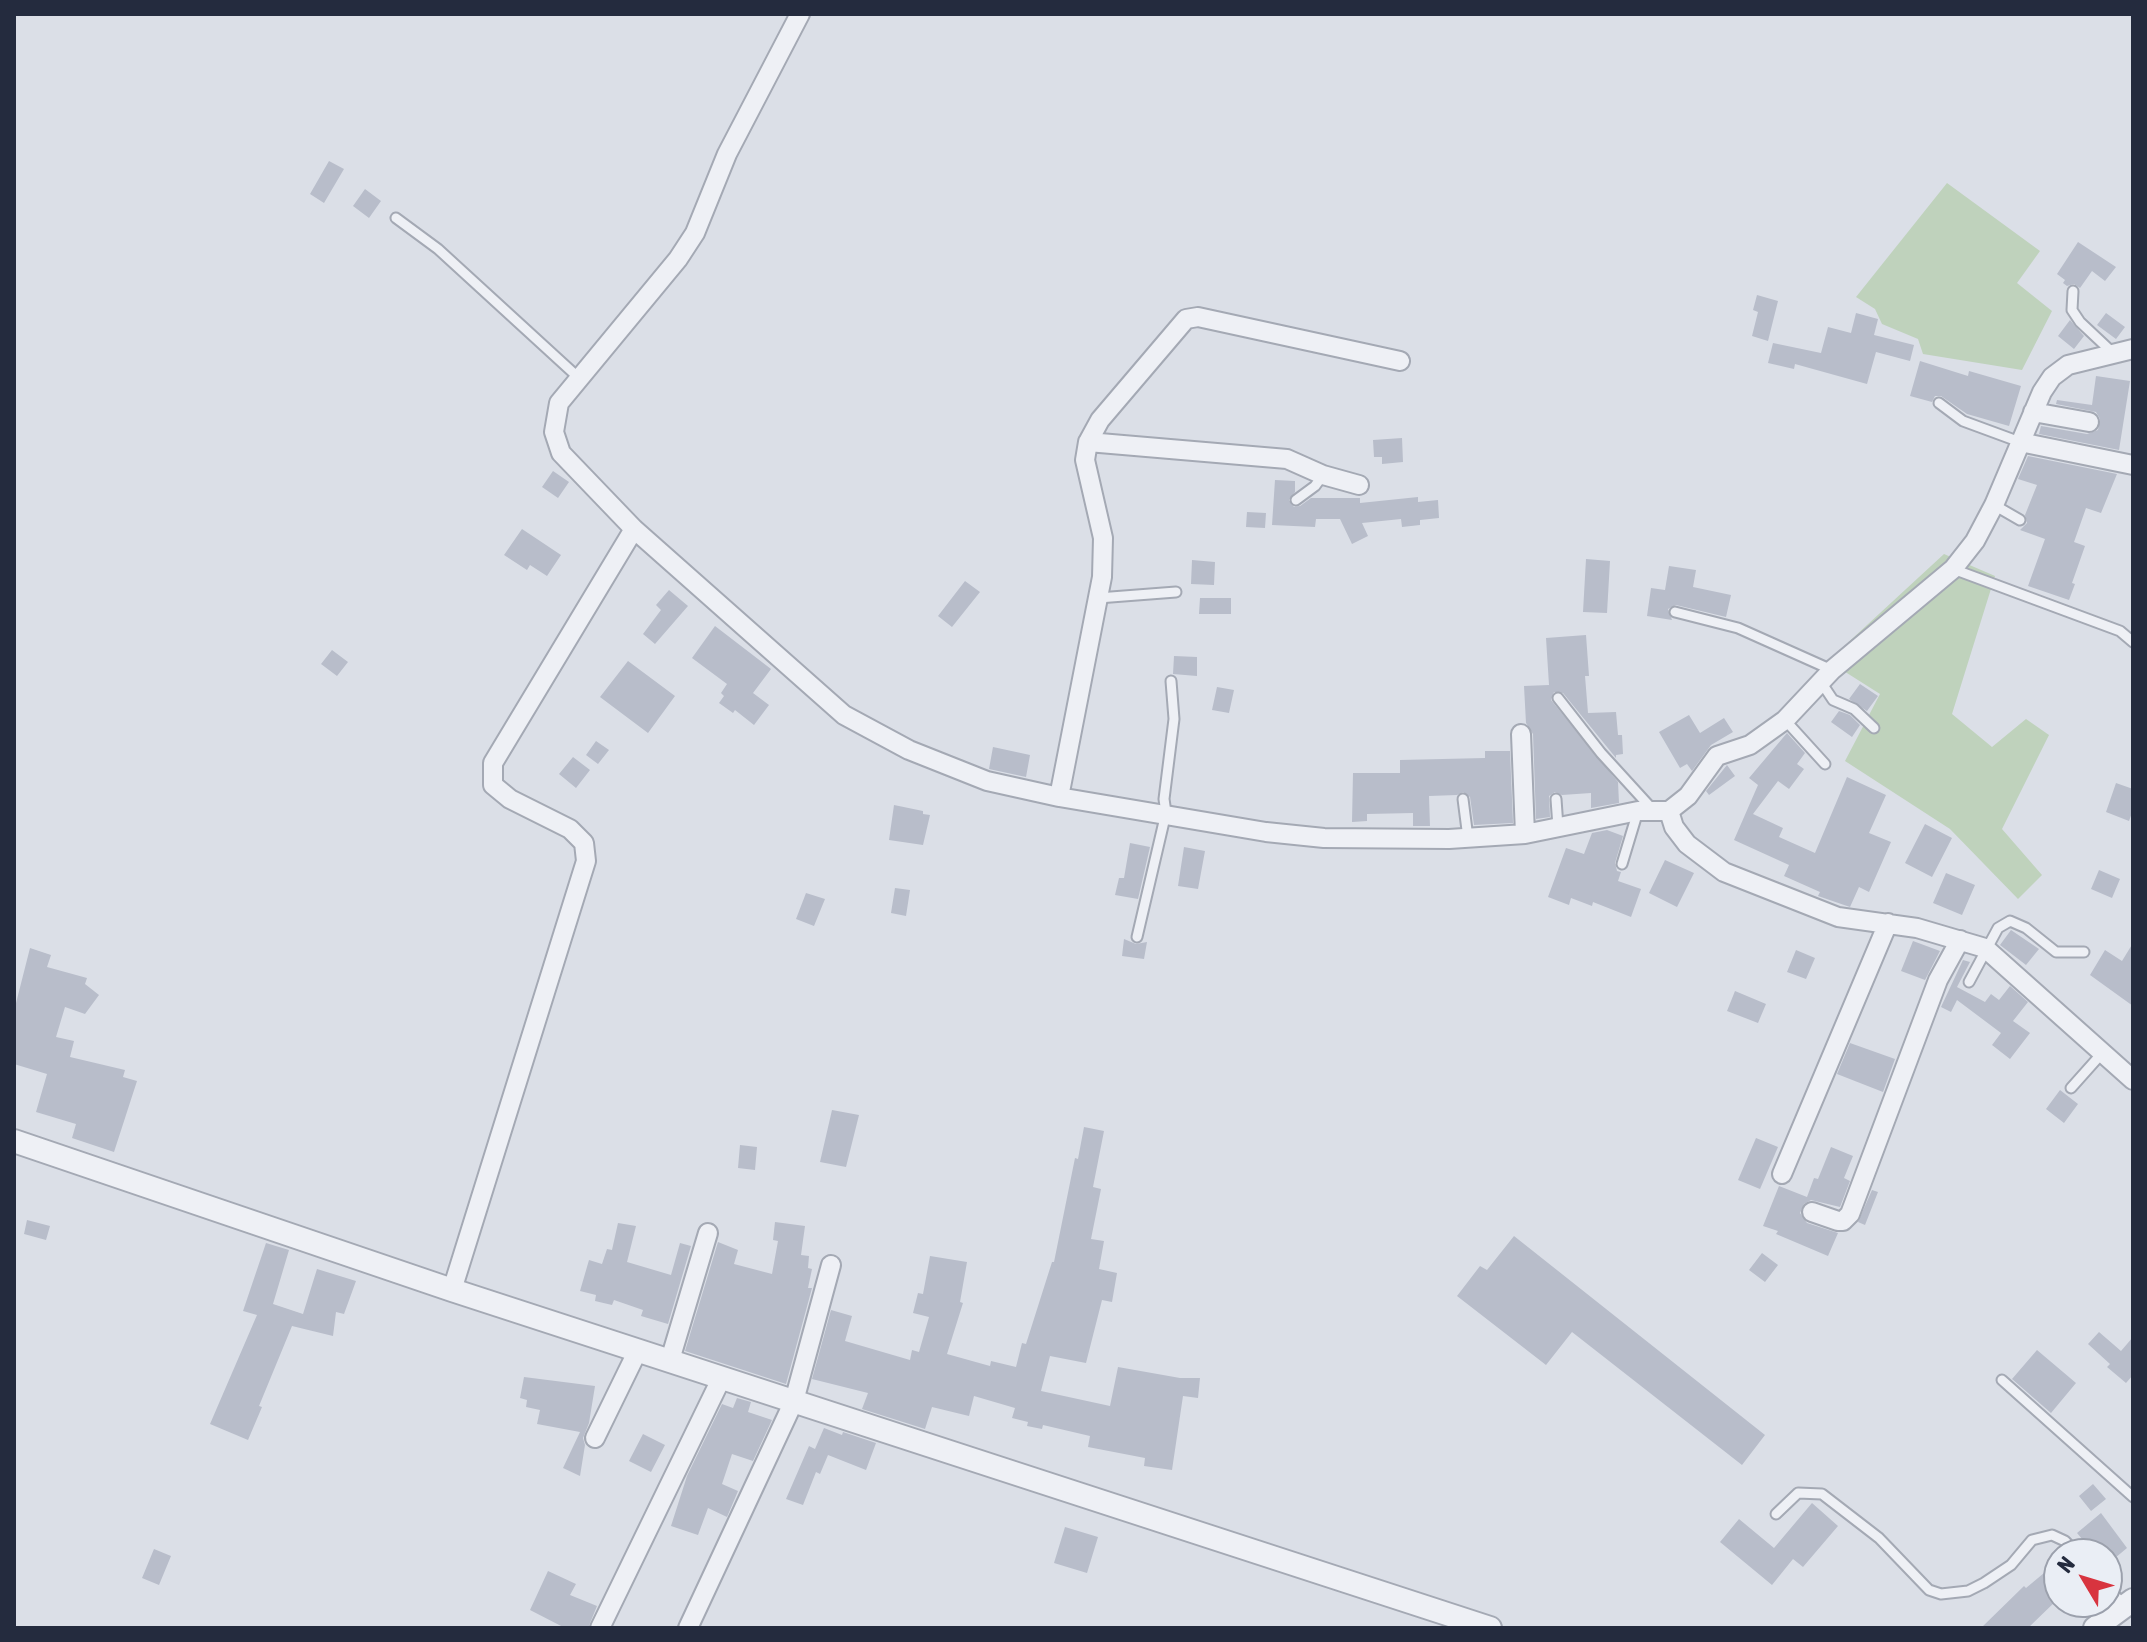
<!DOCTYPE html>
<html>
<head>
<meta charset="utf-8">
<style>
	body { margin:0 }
	#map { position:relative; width:2147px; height:1642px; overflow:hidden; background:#dbdfe7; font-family:"Asap Condensed",sans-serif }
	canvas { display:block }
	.frame { position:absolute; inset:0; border:16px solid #242b3e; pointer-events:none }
	.north { position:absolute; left:2043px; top:1538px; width:80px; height:80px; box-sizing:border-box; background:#eaeef5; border:2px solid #9ba0ac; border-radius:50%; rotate:308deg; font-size:22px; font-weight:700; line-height:32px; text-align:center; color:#242b3e }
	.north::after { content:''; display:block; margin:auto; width:28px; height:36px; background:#d8343f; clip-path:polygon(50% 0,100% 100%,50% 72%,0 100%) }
</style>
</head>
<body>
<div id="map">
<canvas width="2147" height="1642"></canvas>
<div class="frame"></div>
<div class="north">N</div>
</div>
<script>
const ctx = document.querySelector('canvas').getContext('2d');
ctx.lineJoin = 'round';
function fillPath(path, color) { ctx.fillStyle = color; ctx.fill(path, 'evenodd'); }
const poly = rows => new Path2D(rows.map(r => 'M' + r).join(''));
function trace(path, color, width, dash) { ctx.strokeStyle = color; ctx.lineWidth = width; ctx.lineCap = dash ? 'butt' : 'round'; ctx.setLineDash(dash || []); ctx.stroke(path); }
fillPath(poly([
	[1947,183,2040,251,2017,283,2052,311,2022,370,1923,354,1918,339,1882,324,1875,309,1856,297],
	[1944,554,1995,576,1952,714,1992,747,2026,719,2049,735,2002,829,2042,875,2018,899,1950,829,1845,761,1880,694,1828,661]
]), '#bfd2bc');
fillPath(poly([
	[329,161,344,169,324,203,310,194],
	[365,189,381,201,369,218,353,206],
	[2078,242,2116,267,2105,281,2092,271,2080,288,2074,284,2067,286,2063,283,2065,280,2057,274],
	[1757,295,1778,301,1768,341,1752,336,1758,312,1753,310],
	[1856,313,1878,319,1874,335,1914,345,1910,361,1876,352,1867,384,1795,364,1794,369,1768,363,1773,343,1821,353,1828,327,1851,333],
	[2106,313,2125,327,2116,339,2097,325],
	[2070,320,2084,336,2074,349,2058,336],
	[1920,361,1968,376,1969,371,2021,386,2009,426,1967,414,1941,396,1935,396,1932,402,1910,396],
	[2096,376,2130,381,2119,450,2039,434,2041,426,2087,434,2098,430,2100,419,2096,412,2056,404,2057,400,2092,405],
	[1402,438,1403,462,1382,464,1382,457,1374,457,1373,440],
	[2028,456,2117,474,2101,513,2086,508,2074,542,2085,546,2072,583,2075,584,2069,600,2028,586,2045,539,2020,530,2027,523,2025,515,2037,485,2018,479],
	[553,471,569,482,558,498,542,487],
	[1275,480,1295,481,1295,492,1289,500,1294,507,1300,506,1311,498,1360,498,1360,503,1418,497,1418,502,1438,500,1439,518,1420,520,1420,525,1402,527,1401,519,1362,523,1368,536,1352,544,1340,519,1316,519,1315,527,1272,525],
	[1247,512,1266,513,1265,528,1246,527],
	[522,529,561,555,547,576,530,565,527,570,504,555],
	[1586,559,1610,561,1607,613,1583,612],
	[1192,560,1215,562,1214,585,1191,584],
	[1669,566,1696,570,1693,587,1731,595,1726,617,1676,605,1668,609,1672,620,1647,616,1651,588,1665,590],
	[965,581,980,592,952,627,938,616],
	[669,590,688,606,655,644,643,634,661,610,656,605],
	[1200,598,1231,598,1231,614,1199,614],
	[715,626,771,669,753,693,769,705,754,725,735,710,733,713,719,703,724,696,721,693,727,684,692,658],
	[1586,635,1589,676,1585,676,1588,713,1616,712,1618,735,1622,735,1623,754,1616,755,1616,758,1563,693,1554,692,1551,700,1618,782,1619,803,1591,808,1591,793,1562,795,1555,792,1549,796,1550,817,1536,819,1533,734,1526,723,1524,686,1549,685,1546,638],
	[332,650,348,662,337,676,321,664],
	[1174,656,1197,657,1197,676,1173,674],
	[628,661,675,696,648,733,600,697],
	[1860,684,1878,696,1867,711,1849,699],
	[1217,687,1234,690,1229,713,1212,710],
	[1839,711,1850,715,1860,725,1852,737,1831,722],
	[1689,715,1700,733,1724,718,1733,732,1711,745,1692,771,1687,764,1680,768,1659,732],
	[1787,733,1805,753,1797,764,1804,769,1789,789,1778,781,1753,814,1783,828,1779,837,1815,853,1847,777,1886,795,1869,833,1891,842,1869,892,1859,887,1850,907,1818,896,1820,892,1784,876,1789,865,1734,840,1758,785,1749,778],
	[596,741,609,750,598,764,586,755],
	[993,747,1030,755,1026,777,989,769],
	[1485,751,1510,751,1513,823,1474,825,1470,797,1463,792,1457,795,1429,796,1430,826,1413,826,1413,813,1367,814,1367,821,1352,822,1353,773,1400,773,1400,760,1485,758],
	[573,757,590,770,576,788,559,774],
	[1727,765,1735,776,1709,795,1706,791],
	[2116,783,2133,789,2133,810,2129,821,2106,812],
	[894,805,923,811,923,814,930,815,923,845,889,840],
	[1925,824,1952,838,1932,877,1905,863],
	[1607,830,1623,836,1615,863,1617,871,1621,872,1618,881,1641,889,1631,917,1593,902,1592,906,1571,898,1569,905,1548,897,1566,848,1584,854,1592,833],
	[1130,843,1150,847,1138,899,1115,895,1119,878,1124,878],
	[1184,847,1205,851,1198,889,1178,886],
	[1665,860,1694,873,1677,907,1649,893],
	[2099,870,2120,879,2112,898,2091,889],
	[1946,873,1975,885,1962,915,1933,903],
	[895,888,910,890,906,916,891,913],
	[806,893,825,899,814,926,796,919],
	[2011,930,2039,949,2026,965,2000,945],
	[1124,939,1136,944,1147,942,1144,959,1122,956],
	[1913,941,1940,951,1925,980,1901,971],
	[2133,943,2133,1006,2090,975,2105,950,2122,961],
	[30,948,51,955,47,967,87,978,85,984,99,995,85,1014,65,1007,56,1037,74,1041,70,1057,125,1070,123,1077,137,1081,114,1152,72,1138,76,1124,36,1112,47,1074,14,1064,14,1011],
	[1796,950,1815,958,1806,979,1787,972],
	[1963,960,1970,962,1957,987,1985,1002,1991,994,1999,1000,2010,986,2028,1002,2013,1021,2030,1033,2010,1059,1992,1045,2001,1033,1957,1000,1951,1012,1941,1007],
	[1735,991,1766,1004,1758,1023,1727,1011],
	[1850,1043,1895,1059,1883,1092,1837,1074],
	[2060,1090,2078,1104,2064,1123,2046,1109],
	[832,1110,859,1115,846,1167,820,1162],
	[1084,1127,1104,1131,1093,1187,1101,1189,1091,1239,1104,1241,1099,1269,1117,1273,1112,1302,1102,1300,1086,1363,1050,1356,1041,1391,1110,1406,1118,1367,1180,1378,1200,1378,1198,1398,1183,1396,1172,1470,1144,1466,1145,1458,1088,1447,1090,1436,1043,1425,1042,1429,1027,1426,1028,1422,1012,1418,1015,1408,974,1396,969,1416,932,1407,925,1429,862,1409,868,1393,812,1379,831,1310,852,1316,845,1341,910,1360,912,1350,919,1352,929,1317,913,1313,918,1293,923,1294,930,1256,967,1262,960,1302,963,1303,947,1354,990,1366,991,1361,1016,1367,1022,1343,1026,1344,1052,1262,1054,1262,1075,1158,1078,1159],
	[1756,1138,1778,1147,1760,1189,1738,1180],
	[740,1145,757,1147,755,1170,738,1168],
	[1831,1147,1853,1156,1844,1178,1850,1181,1840,1207,1811,1200,1804,1204,1800,1213,1807,1223,1838,1233,1828,1256,1776,1234,1778,1231,1763,1226,1779,1186,1807,1197,1814,1178,1818,1179],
	[1872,1190,1878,1192,1865,1225,1858,1222],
	[27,1220,50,1226,46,1240,24,1234],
	[775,1222,805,1226,801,1255,809,1256,808,1268,812,1269,808,1288,812,1288,786,1384,685,1351,718,1242,738,1250,734,1264,772,1274,778,1241,773,1240],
	[618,1223,636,1226,627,1262,671,1275,680,1243,691,1246,668,1324,641,1316,643,1310,614,1300,612,1305,595,1301,596,1295,580,1291,589,1260,602,1264,607,1249,612,1250],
	[1514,1236,1765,1435,1742,1465,1572,1332,1546,1365,1457,1296,1480,1266,1487,1270],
	[266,1243,289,1250,273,1304,303,1314,317,1269,356,1281,344,1314,336,1312,333,1336,292,1326,259,1406,262,1407,248,1440,210,1424,257,1315,243,1311],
	[1762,1253,1778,1265,1765,1282,1749,1270],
	[2099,1332,2121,1351,2133,1337,2133,1375,2126,1383,2107,1367,2110,1364,2088,1344],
	[2037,1350,2076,1383,2051,1413,2012,1379],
	[524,1377,595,1386,589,1423,583,1438,585,1445,580,1476,563,1468,580,1432,537,1424,540,1410,526,1407,527,1400,520,1398],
	[737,1398,751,1402,748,1412,772,1420,753,1461,732,1454,722,1484,738,1491,727,1517,708,1508,698,1535,671,1526,687,1476,722,1404,733,1408],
	[824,1428,842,1435,843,1432,876,1443,866,1470,828,1455,820,1474,816,1472,803,1505,786,1499,809,1446,815,1449],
	[643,1434,665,1445,651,1472,629,1461],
	[2093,1484,2106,1499,2091,1511,2079,1496],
	[1812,1503,1838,1526,1803,1567,1793,1559,1772,1585,1720,1542,1739,1519,1774,1548],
	[2101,1513,2127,1548,2109,1563,2107,1554,2101,1554,2097,1550,2094,1553,2077,1533],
	[1065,1527,1098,1537,1087,1573,1054,1563],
	[154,1549,171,1556,159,1585,142,1578],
	[2050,1568,2059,1579,2059,1598,2028,1628,1981,1628,2024,1586,2026,1588],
	[548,1571,576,1584,570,1595,597,1606,588,1628,565,1628,530,1610]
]), '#b8bdca');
const service = poly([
	[396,218,438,249,580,379],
	[2073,291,2072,310,2080,322,2113,353],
	[1939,403,1963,421,2020,442],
	[1296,500,1315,486,1323,475],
	[1994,505,2020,520],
	[1953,569,2120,631,2133,642],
	[1098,598,1176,592],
	[1675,612,1738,628,1832,670],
	[1821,682,1833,700,1854,709,1874,728],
	[1558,698,1601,753,1653,810],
	[1785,720,1825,764],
	[1463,799,1468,838],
	[1556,799,1558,827],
	[1622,864,1638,811],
	[1137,937,1166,813,1164,799,1174,719,1171,681],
	[1969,982,1998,928,2010,921,2026,928,2056,952,2084,952],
	[2071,1088,2104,1051],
	[2002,1380,2133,1497],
	[1776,1514,1798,1493,1822,1494,1879,1538,1929,1590,1941,1594,1968,1591,1984,1583,2011,1565,2032,1540,2052,1535,2065,1541,2077,1554],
	[2107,1587,2124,1605]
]);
const minor = poly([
	[800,14,727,154,695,233,678,259,559,403,554,432,561,453,634,529,844,715,909,750,987,781,1059,797,1266,832,1324,838,1449,839,1525,834,1638,811,1669,811,1688,796,1717,756,1750,745,1785,720,1832,670,1953,569,1975,541,1994,505,2042,392,2052,377,2068,365,2133,349],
	[2033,412,2089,422],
	[1088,442,1287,459,1323,475,1359,485],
	[2020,442,2133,465],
	[1521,734,1525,834],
	[1059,797,1102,577,1103,538,1085,460,1088,442,1100,420,1186,319,1198,317,1400,361],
	[1669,811,1674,827,1687,844,1724,872,1838,917,1917,928,1985,948,2133,1080],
	[1782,1174,1888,923],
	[1812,1212,1838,1221,1843,1221,1850,1214,1938,980,1960,940],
	[452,1290,586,861,584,843,570,829,510,799,493,785,493,763,634,529],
	[670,1360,708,1233],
	[595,1438,638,1350],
	[600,1628,722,1377],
	[688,1628,794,1401,831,1265]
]);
const tertiary = poly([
	[14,1141,452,1290,1490,1628],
	[2095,1628,2133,1600]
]);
trace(service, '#a4a9b4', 13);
trace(minor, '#a4a9b4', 22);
trace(tertiary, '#a4a9b4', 26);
trace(service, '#eef0f5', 9);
trace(minor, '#eef0f5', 18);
trace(tertiary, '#eef0f5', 22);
</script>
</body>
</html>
